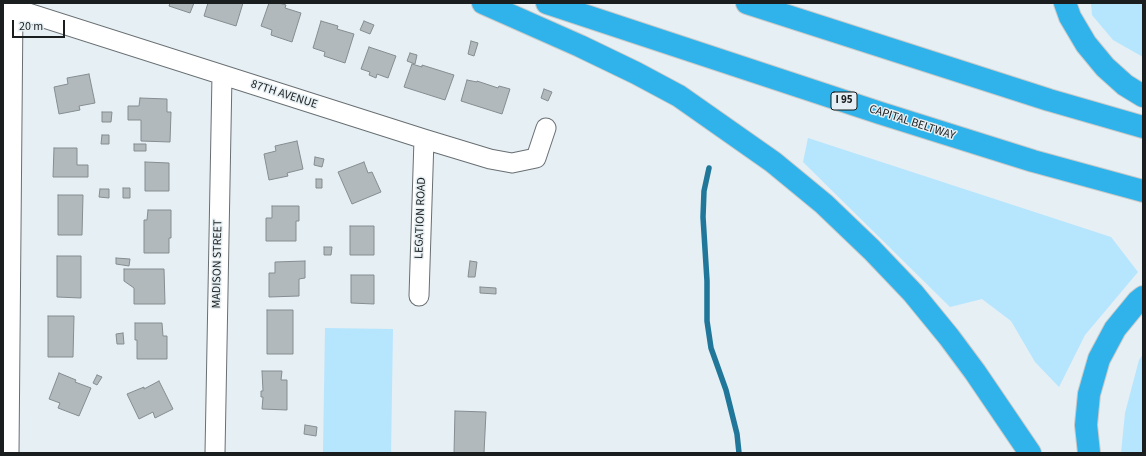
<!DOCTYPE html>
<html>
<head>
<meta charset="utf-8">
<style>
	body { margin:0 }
	#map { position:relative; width:1146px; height:456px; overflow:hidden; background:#e6eff3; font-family:"Source Sans 3",sans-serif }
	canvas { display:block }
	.frame { position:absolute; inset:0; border:4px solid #1b1e1f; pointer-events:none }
	.scale { position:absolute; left:12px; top:20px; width:53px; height:18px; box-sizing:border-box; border:2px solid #1b1e1f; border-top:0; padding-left:5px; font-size:12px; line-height:14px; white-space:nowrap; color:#1b1e1f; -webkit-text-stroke:3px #e6eff3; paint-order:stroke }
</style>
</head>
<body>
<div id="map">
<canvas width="1146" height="456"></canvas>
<div class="frame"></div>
<div class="scale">20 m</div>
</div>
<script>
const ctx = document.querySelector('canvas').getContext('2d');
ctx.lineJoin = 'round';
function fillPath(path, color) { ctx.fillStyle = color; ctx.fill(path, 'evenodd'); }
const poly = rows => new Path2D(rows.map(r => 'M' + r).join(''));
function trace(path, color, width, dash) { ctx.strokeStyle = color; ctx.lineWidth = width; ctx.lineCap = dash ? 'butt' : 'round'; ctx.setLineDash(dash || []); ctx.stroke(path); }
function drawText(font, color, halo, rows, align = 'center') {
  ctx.font = font + ' "Source Sans 3",sans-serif'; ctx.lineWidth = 3; ctx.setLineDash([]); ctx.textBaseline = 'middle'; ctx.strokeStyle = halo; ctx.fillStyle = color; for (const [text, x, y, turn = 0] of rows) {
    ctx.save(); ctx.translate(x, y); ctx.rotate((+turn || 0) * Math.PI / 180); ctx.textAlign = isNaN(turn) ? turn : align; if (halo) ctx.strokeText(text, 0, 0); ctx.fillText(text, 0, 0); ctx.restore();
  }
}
fillPath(poly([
	[1091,3,1143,3,1143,57,1113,40,1092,15],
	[808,138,1111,237,1138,272,1085,335,1059,387,1035,362,1011,321,982,299,950,307,803,162],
	[325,328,393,329,391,453,323,453],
	[1143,354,1143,453,1121,453,1125,413,1139,360]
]), '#b6e5fe');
trace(poly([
	[709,168,704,191,703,217,707,281,707,321,711,348,726,390,737,434,739,453]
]), '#20779a', 5.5);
const building = poly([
	[170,3,194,3,190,13,169,6,170,3],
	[208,3,243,3,236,26,204,16,208,3],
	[269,3,279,3,286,5,285,8,301,13,292,42,271,35,272,30,261,26,269,3],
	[321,21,338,26,337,29,354,34,345,63,324,56,325,52,313,48,321,21],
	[364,21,374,25,370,34,360,30,364,21],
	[471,41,478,43,474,56,468,54,471,41],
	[369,47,396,56,388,78,377,74,376,78,369,75,370,72,361,69,369,47],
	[410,53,417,55,415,64,407,61,410,53],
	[412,64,422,67,422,65,454,75,445,100,404,87,412,64],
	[89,74,95,103,79,106,80,110,59,114,54,87,68,84,67,78,89,74],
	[467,80,477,82,477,81,498,88,499,86,510,89,502,114,461,101,467,80],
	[544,89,552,92,548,101,541,98,544,89],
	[140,98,167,99,167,112,171,112,170,142,141,141,141,120,128,120,128,106,139,106,140,98],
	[102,112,112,112,111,122,102,122,102,112],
	[102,135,109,135,109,144,101,144,102,135],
	[297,141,303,169,287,173,288,176,269,180,264,154,276,151,275,146,297,141],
	[134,144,146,144,146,151,134,151,134,144],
	[54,148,77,148,77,165,88,165,88,177,53,177,54,148],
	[315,157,324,159,322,167,314,165,315,157],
	[145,162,169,163,169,191,145,191,145,162],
	[364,162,368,173,372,172,381,192,352,204,338,172,364,162],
	[316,179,322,179,322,188,316,188,316,179],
	[123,188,130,188,130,198,123,198,123,188],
	[100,189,109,189,109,198,99,197,100,189],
	[58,195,83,195,82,235,58,235,58,195],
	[272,206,299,206,299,221,296,221,296,241,266,241,266,218,272,218,272,206],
	[148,210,171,210,171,238,169,238,169,253,144,253,144,220,147,220,148,210],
	[350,226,374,226,374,255,350,255,350,226],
	[324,247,332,247,331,255,324,255,324,247],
	[57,256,81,256,81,298,57,297,57,256],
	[116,258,130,259,129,266,116,264,116,258],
	[305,261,305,278,299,279,299,296,269,297,269,273,275,273,275,262,305,261],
	[470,261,477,262,475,277,468,277,470,261],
	[124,269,164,269,165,304,134,304,134,288,124,281,124,269],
	[351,275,374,275,374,304,351,303,351,275],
	[480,287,496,288,496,294,480,293,480,287],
	[267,310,293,310,293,354,267,354,267,310],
	[48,316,74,316,73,357,48,357,48,316],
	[135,323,162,323,163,336,167,336,167,359,137,359,137,340,135,340,135,323],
	[123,333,124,344,117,344,116,334,123,333],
	[262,371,282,371,281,380,287,380,287,410,262,409,263,397,261,397,261,391,263,391,262,371],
	[59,373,76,380,75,382,91,388,79,416,58,408,60,403,49,399,59,373],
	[97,375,102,377,97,385,93,383,97,375],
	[159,381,173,409,155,418,153,412,139,419,127,394,144,387,144,389,159,381],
	[455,411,486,412,484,453,454,453,455,411],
	[305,425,317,427,316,436,304,434,305,425]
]);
fillPath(building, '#b1b9bd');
trace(building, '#858d91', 1);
const street = poly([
	[3,5,424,139,490,159,512,163,536,158,546,128],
	[419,296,424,139],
	[9,453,13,8],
	[215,453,222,75]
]);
const highway = poly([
	[483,3,580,46,636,73,679,96,773,162,824,204,872,250,913,293,949,337,975,372,1030,453],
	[547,3,880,113,1033,161,1143,191],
	[747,3,1049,100,1143,127],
	[1065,3,1070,17,1086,44,1105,67,1125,85,1143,96],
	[1089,453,1086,425,1089,394,1099,359,1115,329,1138,301,1143,297]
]);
trace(street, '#686f73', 21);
trace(highway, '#c8c9c9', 24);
trace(street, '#fff', 19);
trace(highway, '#2fb3ea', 22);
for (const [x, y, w] of [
	[844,101,26]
]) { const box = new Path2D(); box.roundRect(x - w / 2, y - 9, w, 18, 3); ctx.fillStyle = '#e6eff3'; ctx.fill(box); trace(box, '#1b1e1f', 1); }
drawText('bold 11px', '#1b1e1f', null, [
	["I 95",844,101]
]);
drawText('12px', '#1b1e1f', '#e6eff3', [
	["87TH AVENUE",284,95,18],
	["CAPITAL BELTWAY",912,123,18],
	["LEGATION ROAD",421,218,-88],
	["MADISON STREET",218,264,-89]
]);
</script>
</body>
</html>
